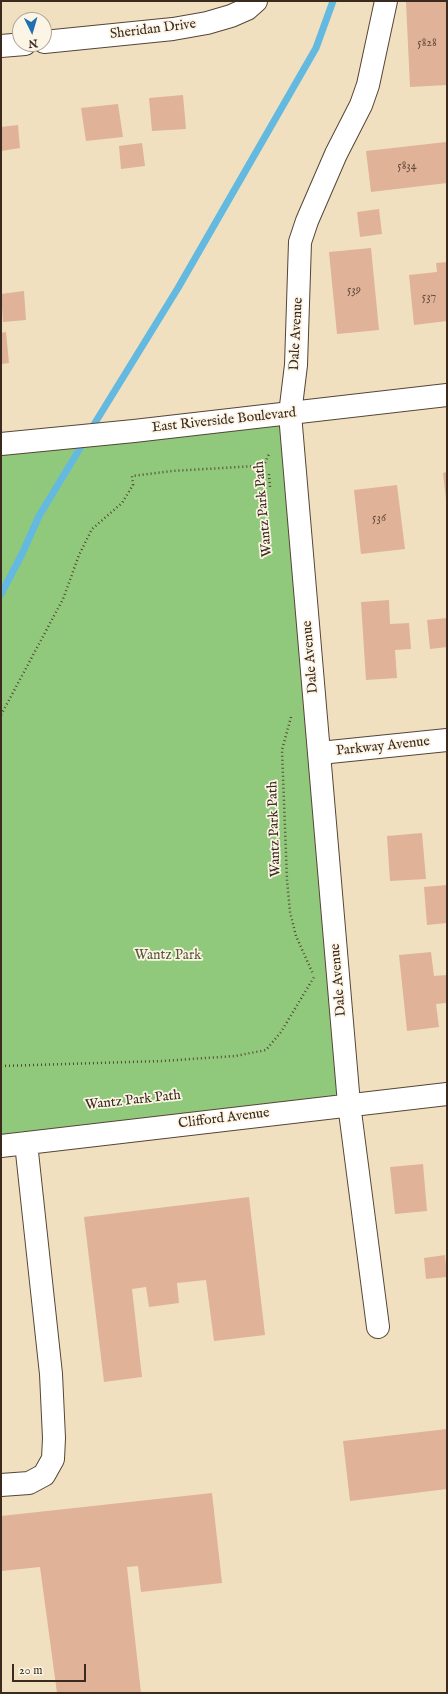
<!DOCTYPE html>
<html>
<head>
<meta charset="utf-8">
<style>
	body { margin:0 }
	#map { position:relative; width:448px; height:1694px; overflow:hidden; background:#f0e0c0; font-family:"IM FELL English",serif }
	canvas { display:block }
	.frame { position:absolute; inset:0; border:2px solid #3b2a1e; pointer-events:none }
	.north { position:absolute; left:12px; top:12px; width:40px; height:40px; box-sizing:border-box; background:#fcf5e5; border:1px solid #afa495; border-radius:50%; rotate:175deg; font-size:11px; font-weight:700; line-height:16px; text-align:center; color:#3b2a1e }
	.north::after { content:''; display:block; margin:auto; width:14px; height:18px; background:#1f6fb2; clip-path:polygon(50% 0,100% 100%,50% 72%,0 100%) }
	.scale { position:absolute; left:12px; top:1664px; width:74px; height:18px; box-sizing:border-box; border:2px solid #3b2a1e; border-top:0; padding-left:5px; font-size:12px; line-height:14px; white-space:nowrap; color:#3b2a1e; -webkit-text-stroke:3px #fcf5e5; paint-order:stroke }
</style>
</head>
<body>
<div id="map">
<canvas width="448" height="1694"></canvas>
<div class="frame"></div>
<div class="north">N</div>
<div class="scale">20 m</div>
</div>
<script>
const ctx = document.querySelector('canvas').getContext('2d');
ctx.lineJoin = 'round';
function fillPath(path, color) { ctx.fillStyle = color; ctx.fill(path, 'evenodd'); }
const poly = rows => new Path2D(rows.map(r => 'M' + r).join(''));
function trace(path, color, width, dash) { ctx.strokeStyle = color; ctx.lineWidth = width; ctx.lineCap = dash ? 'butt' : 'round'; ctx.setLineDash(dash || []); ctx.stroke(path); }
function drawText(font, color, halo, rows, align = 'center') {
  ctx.font = font + ' "IM FELL English",serif'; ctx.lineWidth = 3.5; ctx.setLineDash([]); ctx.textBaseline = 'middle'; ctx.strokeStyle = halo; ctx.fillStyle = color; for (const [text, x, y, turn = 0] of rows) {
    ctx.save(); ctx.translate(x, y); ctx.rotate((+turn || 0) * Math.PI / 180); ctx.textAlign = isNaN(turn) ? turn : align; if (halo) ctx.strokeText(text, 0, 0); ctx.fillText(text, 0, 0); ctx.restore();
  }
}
fillPath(poly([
	[290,414,349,1104,1,1146,1,444]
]), '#91c97c');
trace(poly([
	[90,431,178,288,316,48,333,1],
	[1,594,22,554,39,516,85,440]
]), '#64b9e0', 7);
fillPath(poly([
	[432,1,447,1,447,85,410,87,406,2],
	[183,95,186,129,152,131,149,98],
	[118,104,123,137,86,141,81,108],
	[18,125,20,148,1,151,1,127],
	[446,142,447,183,371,192,366,151],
	[142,143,145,166,121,169,119,146],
	[379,209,382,234,360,237,357,212],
	[371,248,379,330,337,334,329,252],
	[447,262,447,321,414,325,409,275,437,272,436,263],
	[24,291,26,320,3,322,1,294],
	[6,332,9,363,1,364,1,333],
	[447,472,447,499,446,499,443,473],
	[397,485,405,549,361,554,354,490],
	[389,600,390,624,409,623,411,649,395,650,397,678,366,680,361,602],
	[447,618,447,647,430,649,427,620],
	[422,833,426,879,390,881,387,836],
	[447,885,447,923,427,925,424,887],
	[431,952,434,976,447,975,447,1003,436,1004,439,1027,407,1031,399,955],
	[423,1164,427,1211,395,1214,390,1167],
	[249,1197,265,1335,214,1341,206,1280,177,1283,179,1303,149,1307,146,1287,132,1289,142,1377,104,1382,84,1217],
	[445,1255,447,1277,426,1279,424,1258],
	[447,1429,447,1489,350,1501,343,1441],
	[212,1493,222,1583,141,1592,138,1566,127,1567,141,1693,57,1693,40,1567,1,1571,1,1516]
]), '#e0b298');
const minor = poly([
	[44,42,173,29,207,23,231,16,247,9,256,1],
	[1,46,25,44],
	[320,753,447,740],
	[1,1146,447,1094],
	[378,1327,349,1104,290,414,296,365,300,242,307,221,336,154,361,105,368,85,386,1],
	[1,1485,29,1483,44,1475,53,1459,54,1438,51,1374,26,1143]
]);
const major = poly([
	[1,444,134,431,447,395]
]);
trace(minor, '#564536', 24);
trace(major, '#564536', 24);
trace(poly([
	[269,474,270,487],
	[1,715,63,599,79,555,92,529,122,503,133,485,132,476,172,471,255,466,264,465,269,454],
	[291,717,282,750,287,880,290,912,296,936,313,974],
	[1,1066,162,1061,235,1056,266,1050,281,1032,314,977]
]), '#564536', 2.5, [1, 3]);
trace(minor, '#fff', 22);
trace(major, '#fff', 22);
drawText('12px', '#644c3c', null, [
	["5828",427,44],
	["5834",407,167],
	["539",354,291],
	["537",429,298],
	["536",379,519]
]);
drawText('14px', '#3b2a1e', '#fcf5e5', [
	["Sheridan Drive",153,30,-7],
	["Dale Avenue",297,334,-87],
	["East Riverside Boulevard",224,421,-6],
	["Wantz Park Path",264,509,-95],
	["Dale Avenue",311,657,-95],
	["Parkway Avenue",383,747,-6],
	["Wantz Park Path",275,829,-92],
	["Dale Avenue",339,980,-95],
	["Wantz Park Path",133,1101,-6],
	["Clifford Avenue",224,1119,-7]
]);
drawText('14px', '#555a3a', '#fcf5e5', [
	["Wantz Park",168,956]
]);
</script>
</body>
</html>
